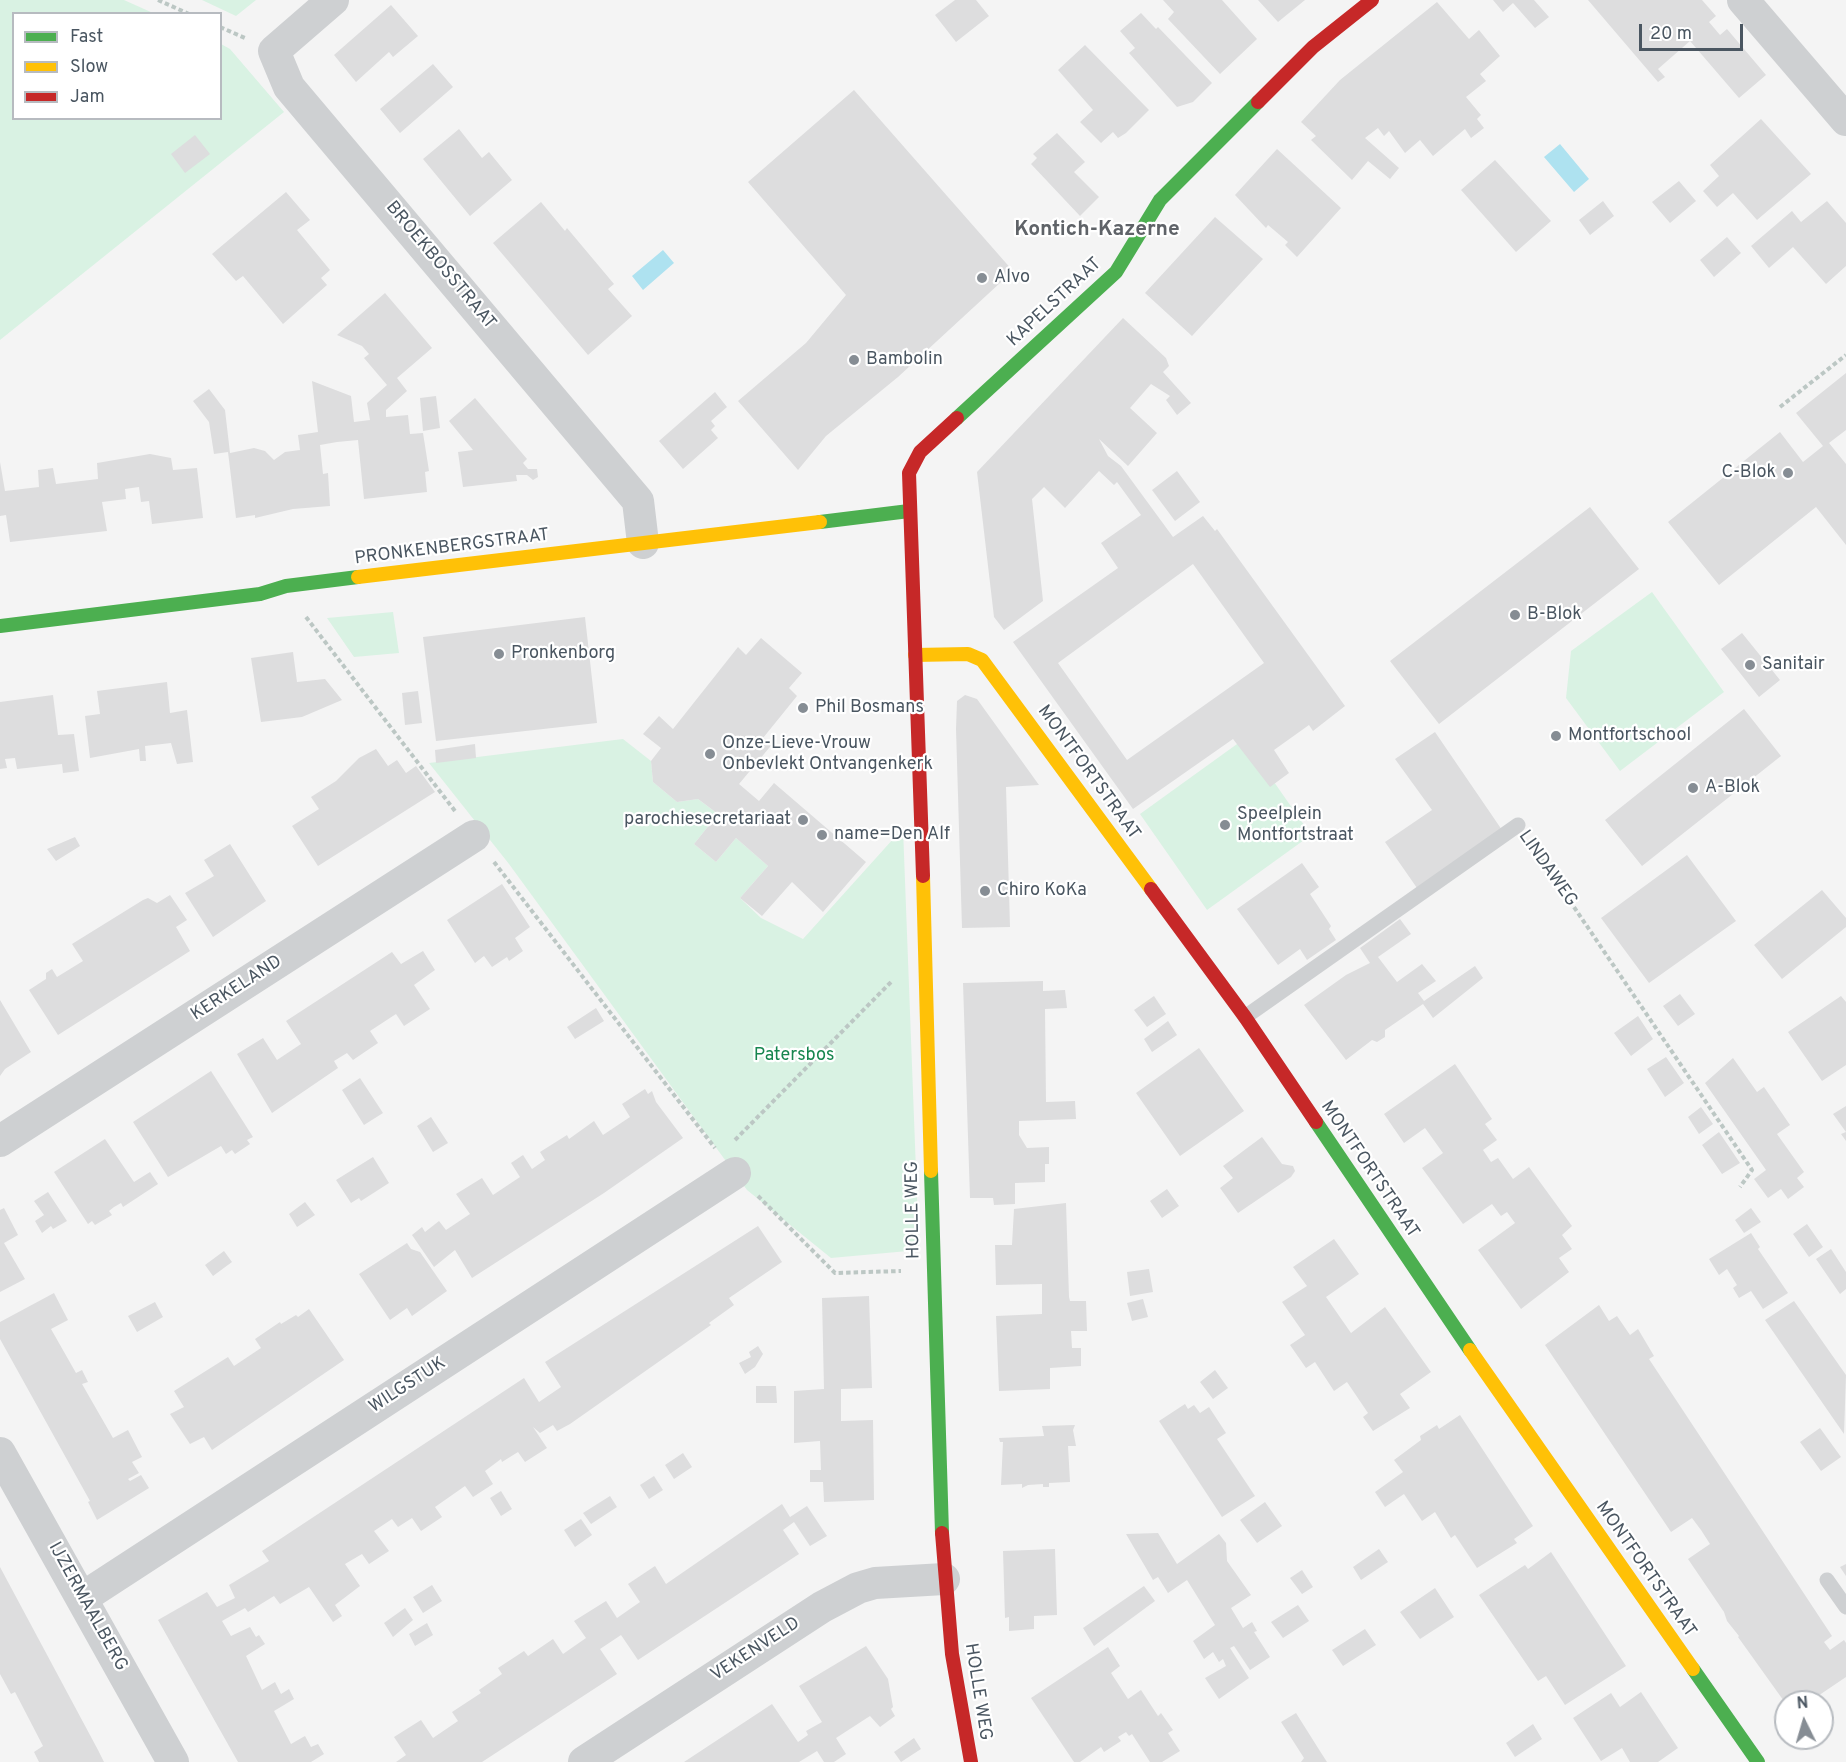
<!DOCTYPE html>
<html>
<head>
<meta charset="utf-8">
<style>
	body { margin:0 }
	#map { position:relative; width:1846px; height:1762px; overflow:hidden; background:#f4f4f4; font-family:Overpass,sans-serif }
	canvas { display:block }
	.legend { position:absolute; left:12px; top:12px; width:210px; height:108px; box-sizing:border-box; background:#fff; border:2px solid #b7bbc0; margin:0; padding:8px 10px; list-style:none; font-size:18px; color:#4a5661 }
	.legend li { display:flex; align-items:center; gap:12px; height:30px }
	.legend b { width:30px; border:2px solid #b7bbc0 }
	.north { position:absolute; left:1774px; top:1690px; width:60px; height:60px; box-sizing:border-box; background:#fff; border:2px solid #b7bbc0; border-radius:50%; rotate:355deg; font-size:16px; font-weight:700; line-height:24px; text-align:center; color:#4a5661 }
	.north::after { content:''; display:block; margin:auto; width:21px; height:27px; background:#868d94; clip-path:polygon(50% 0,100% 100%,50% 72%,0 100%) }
	.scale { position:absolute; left:1639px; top:24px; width:104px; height:27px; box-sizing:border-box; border:3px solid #4a5661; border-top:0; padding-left:8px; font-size:18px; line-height:21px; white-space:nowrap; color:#4a5661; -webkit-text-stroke:4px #fff; paint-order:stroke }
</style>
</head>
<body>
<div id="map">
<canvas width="1846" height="1762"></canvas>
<ul class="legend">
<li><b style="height:8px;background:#4caf50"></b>Fast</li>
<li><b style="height:8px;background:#ffc107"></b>Slow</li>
<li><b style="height:8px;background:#c62828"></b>Jam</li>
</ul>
<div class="north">N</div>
<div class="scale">20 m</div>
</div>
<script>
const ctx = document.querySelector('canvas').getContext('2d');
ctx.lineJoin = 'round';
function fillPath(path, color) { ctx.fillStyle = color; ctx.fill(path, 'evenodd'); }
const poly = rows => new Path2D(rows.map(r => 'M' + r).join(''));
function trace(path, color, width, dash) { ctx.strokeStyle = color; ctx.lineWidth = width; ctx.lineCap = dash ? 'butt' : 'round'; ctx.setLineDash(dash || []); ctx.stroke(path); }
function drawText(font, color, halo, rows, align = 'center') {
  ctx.font = font + ' Overpass,sans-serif'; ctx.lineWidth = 4.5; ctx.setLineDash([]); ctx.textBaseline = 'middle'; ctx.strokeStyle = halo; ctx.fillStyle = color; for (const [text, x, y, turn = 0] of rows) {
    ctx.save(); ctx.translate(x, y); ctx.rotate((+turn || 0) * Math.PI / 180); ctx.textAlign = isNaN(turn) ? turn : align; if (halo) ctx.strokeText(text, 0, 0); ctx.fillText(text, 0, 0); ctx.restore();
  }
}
fillPath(poly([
	[0,0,124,0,153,13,14,14,14,118,220,118,221,44,230,49,284,112,0,340],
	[202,0,256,0,236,16],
	[1652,592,1724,692,1620,771,1566,698,1571,651],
	[393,612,399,653,354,657,327,618],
	[623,739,651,761,653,782,677,802,698,799,718,814,694,844,716,862,736,838,768,866,740,898,761,918,803,939,903,828,919,1250,831,1258,747,1190,509,864,429,763],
	[1244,739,1311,835,1207,910,1140,814]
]), '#d9f2e3');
fillPath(poly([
	[1560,144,1589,179,1574,192,1544,157],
	[663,250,674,263,643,290,632,276]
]), '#aee2f0');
fillPath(poly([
	[955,0,976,0,989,16,956,42,935,15],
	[1163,0,1222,0,1257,39,1220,74,1168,19,1174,12],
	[1258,0,1305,0,1278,22],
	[1493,0,1534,0,1549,17,1535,28,1513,3,1503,12],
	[1588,0,1702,0,1716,16,1709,22,1720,35,1727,29,1766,75,1739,98,1690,41,1658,69,1665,77,1658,82],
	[1437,2,1469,39,1479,30,1500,56,1480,74,1486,81,1466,97,1481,115,1477,119,1484,128,1471,138,1465,129,1433,156,1420,140,1405,153,1389,131,1384,136,1378,128,1365,138,1399,168,1390,179,1368,161,1352,180,1311,140,1316,136,1301,122,1340,80],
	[391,5,418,36,393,57,389,52,356,82,334,55],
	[1141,13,1156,29,1158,27,1212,83,1193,102,1177,107,1129,53,1135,48,1120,31],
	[1085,45,1149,110,1126,133,1118,138,1113,132,1101,143,1080,122,1093,110,1058,70],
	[433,64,453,87,400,133,380,109],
	[854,90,1013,271,898,377,826,436,798,470,738,401,806,343,846,295,748,182],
	[1761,119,1811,174,1757,220,1733,193,1717,207,1703,191,1719,176,1710,165],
	[459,129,482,158,489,152,512,180,470,216,423,159],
	[1057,133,1085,162,1074,172,1099,197,1080,216,1031,164,1037,158,1033,154],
	[195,135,210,154,185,173,171,154],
	[1277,149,1341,208,1297,257,1285,245,1288,242,1268,225,1266,228,1235,195],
	[1495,160,1551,221,1516,252,1461,190],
	[1679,181,1696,201,1670,223,1652,202],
	[286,192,310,220,297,230,330,270,321,278,327,285,283,324,243,276,236,281,212,254],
	[1603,201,1614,216,1590,235,1579,220],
	[1827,201,1846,223,1846,266,1826,284,1793,247,1769,268,1751,246,1792,211,1801,222],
	[541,202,565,231,567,228,614,284,608,289,632,316,588,355,493,243],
	[1215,217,1263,259,1192,336,1145,293],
	[1727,237,1741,253,1714,277,1700,260],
	[385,293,432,348,397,378,407,391,386,410,386,417,408,415,410,434,423,433,429,471,425,472,427,492,364,499,358,440,337,442,320,445,323,474,328,473,330,506,293,509,255,518,255,515,236,518,228,452,214,454,209,422,193,401,209,389,225,410,230,453,254,448,265,451,274,460,285,452,300,450,298,435,318,432,312,381,351,396,354,422,370,420,367,403,387,385,364,358,369,354,362,346,337,335],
	[1123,318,1166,358,1169,366,1163,372,1191,403,1177,415,1166,400,1170,396,1151,384,1130,408,1157,433,1128,466,1099,439,1108,456,1121,466,1173,537,1203,516,1215,531,1217,529,1345,706,1313,731,1309,725,1274,750,1289,773,1270,787,1233,739,1133,809,1013,642,1118,568,1101,543,1141,515,1117,482,1114,485,1099,471,1065,508,1044,487,1032,499,1043,601,1004,630,994,617,977,472],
	[1193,564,1264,663,1127,760,1058,663],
	[1846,373,1846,430,1829,443,1846,464,1846,545,1816,507,1719,585,1668,522,1780,432,1803,462,1823,446,1796,413],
	[715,392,727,407,711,421,715,426,711,430,718,438,683,469,659,441],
	[436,396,440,428,423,431,420,398],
	[475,398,527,459,523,463,528,469,537,469,538,477,533,480,527,475,516,475,517,481,463,487,458,452,473,450,449,421],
	[150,454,171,458,173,470,197,468,203,518,152,524,149,501,141,502,139,487,125,489,126,499,102,502,107,531,10,542,6,515,0,516,0,462,5,491,39,487,38,470,53,468,56,484,98,479,97,463],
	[1177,471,1200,502,1175,521,1152,490],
	[1590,507,1639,569,1439,724,1390,661],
	[585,617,597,723,436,741,423,637],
	[1742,633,1780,680,1759,697,1721,649],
	[761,638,802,673,789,688,797,696,763,738,774,742,739,784,759,801,774,783,866,862,823,912,792,882,762,916,740,898,768,866,736,838,716,862,694,844,718,814,698,799,677,802,653,782,651,761,661,748,643,734,659,716,673,729,738,647,746,655],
	[293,652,297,682,325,679,342,700,302,717,261,722,251,658],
	[167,682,170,713,187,710,193,762,177,764,171,743,145,746,146,761,140,761,139,749,90,758,85,716,100,714,97,691],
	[418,691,422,723,405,725,402,693],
	[53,695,58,735,74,734,79,771,63,773,62,764,17,769,15,758,5,759,7,768,0,769,0,702],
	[965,695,977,699,1039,785,1006,787,1010,927,962,928,956,729,957,701],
	[1744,709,1781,756,1642,866,1605,820],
	[1435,732,1502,830,1417,888,1385,842,1432,810,1395,759],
	[475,744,476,758,436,763,435,750],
	[376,749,388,766,397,760,406,773,416,766,435,792,318,866,292,826,319,809,311,797,336,781,359,758],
	[75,837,80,846,56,861,47,849],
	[230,844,266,901,213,937,185,893,214,876,204,860],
	[1687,855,1736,921,1649,983,1601,918],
	[1302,863,1319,887,1310,894,1331,926,1329,929,1336,940,1307,960,1300,949,1278,965,1237,909],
	[502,884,530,927,515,938,523,951,509,961,507,957,492,967,484,956,475,963,447,920],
	[1822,890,1846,918,1846,927,1782,979,1754,945],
	[170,895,187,920,176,927,190,951,58,1035,29,990,46,979,46,973,52,969,57,977,83,961,72,944,143,900,148,898,157,903],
	[1400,919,1411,934,1378,957,1397,982,1422,964,1436,981,1418,993,1424,1001,1475,966,1483,978,1433,1018,1423,1004,1385,1030,1385,1037,1377,1042,1372,1040,1346,1060,1304,1005,1346,975,1370,963,1360,948],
	[423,951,435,970,414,985,430,1009,404,1026,396,1014,370,1031,378,1043,353,1060,347,1053,334,1061,338,1068,272,1113,237,1054,263,1038,277,1060,301,1044,286,1021,392,952,401,964],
	[1043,981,1043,991,1065,990,1067,1008,1045,1009,1046,1102,1075,1101,1076,1119,1019,1121,1019,1135,1027,1148,1049,1147,1049,1164,1045,1164,1045,1182,1015,1183,1015,1204,994,1205,993,1198,970,1198,963,983],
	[1680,994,1695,1014,1678,1026,1663,1006],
	[1154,996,1166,1014,1147,1027,1134,1010],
	[1841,996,1846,1002,1846,1065,1822,1081,1788,1032],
	[0,1000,31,1052,5,1069,0,1076],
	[596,1008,604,1021,575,1039,567,1027],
	[1638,1016,1653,1039,1631,1056,1614,1033],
	[1168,1021,1177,1035,1152,1052,1144,1039],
	[1199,1048,1244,1111,1180,1156,1136,1093],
	[1666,1057,1684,1083,1665,1097,1647,1069],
	[1733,1058,1757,1092,1764,1087,1790,1125,1777,1134,1804,1172,1797,1178,1804,1187,1788,1199,1781,1189,1768,1198,1754,1179,1766,1170,1705,1083],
	[1455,1064,1492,1119,1485,1124,1497,1140,1483,1150,1491,1162,1498,1158,1513,1179,1529,1167,1572,1226,1562,1235,1572,1249,1559,1258,1569,1272,1521,1309,1478,1250,1515,1223,1507,1212,1501,1216,1492,1204,1463,1224,1422,1168,1443,1153,1425,1128,1404,1143,1384,1114],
	[211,1071,253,1137,247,1140,250,1144,235,1154,232,1150,226,1154,221,1146,168,1177,133,1122],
	[360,1078,383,1113,364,1125,342,1090],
	[645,1089,648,1094,652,1091,656,1102,683,1138,604,1193,472,1278,455,1250,434,1267,412,1235,422,1227,425,1232,439,1221,446,1230,470,1214,456,1194,482,1178,493,1195,520,1177,511,1163,523,1155,532,1169,545,1160,540,1152,567,1135,569,1139,594,1121,603,1135,630,1117,622,1104],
	[1846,1106,1846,1141,1841,1134,1846,1132,1833,1114],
	[1701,1107,1713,1124,1699,1134,1688,1117],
	[431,1117,448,1143,433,1152,417,1126],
	[1719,1132,1740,1163,1722,1174,1702,1145],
	[1262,1137,1282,1164,1293,1166,1295,1171,1291,1177,1238,1213,1220,1188,1233,1178,1223,1166],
	[105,1139,134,1182,150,1172,158,1184,123,1207,121,1203,114,1207,109,1211,112,1215,95,1225,92,1221,88,1224,54,1172],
	[373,1157,389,1183,361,1201,359,1198,351,1203,336,1180],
	[1167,1189,1179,1206,1162,1218,1150,1201],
	[48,1192,67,1221,53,1229,51,1226,42,1233,35,1221,44,1215,34,1201],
	[305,1202,315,1215,297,1227,289,1214],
	[1066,1203,1069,1297,1070,1301,1086,1301,1087,1331,1071,1331,1072,1348,1081,1348,1081,1366,1050,1368,1050,1389,999,1391,996,1316,1042,1314,1042,1284,996,1285,995,1245,1012,1245,1014,1209],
	[4,1208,18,1235,4,1243,25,1279,0,1292,0,1210],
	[1751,1208,1761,1222,1744,1233,1735,1220],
	[1807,1224,1823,1247,1809,1257,1793,1234],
	[758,1226,782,1262,729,1298,734,1305,709,1323,711,1325,570,1424,557,1431,553,1425,540,1433,533,1427,547,1448,525,1462,518,1452,502,1462,501,1459,485,1471,493,1484,473,1497,465,1486,435,1507,442,1517,421,1531,412,1518,398,1527,392,1519,374,1531,389,1551,369,1564,362,1554,345,1564,360,1586,335,1605,342,1616,333,1622,309,1587,280,1604,274,1596,248,1612,245,1608,222,1621,231,1636,250,1627,256,1637,259,1635,265,1644,246,1656,262,1690,275,1682,281,1694,289,1689,294,1699,274,1711,291,1744,305,1736,311,1747,318,1744,324,1754,311,1762,238,1762,158,1620,207,1592,217,1607,235,1598,229,1585,269,1561,262,1551,524,1378,539,1402,561,1387,545,1362],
	[1751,1233,1760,1247,1758,1249,1788,1293,1763,1309,1751,1291,1739,1298,1733,1288,1737,1285,1727,1269,1719,1275,1709,1259],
	[1334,1239,1359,1274,1326,1297,1351,1333,1385,1307,1431,1372,1400,1394,1410,1408,1373,1431,1363,1417,1368,1413,1347,1382,1334,1391,1315,1362,1306,1368,1290,1345,1305,1335,1282,1302,1307,1286,1293,1267],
	[407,1243,411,1249,420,1252,447,1291,412,1316,407,1308,390,1320,359,1274],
	[1831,1249,1846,1272,1846,1289,1840,1294,1816,1259],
	[224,1251,232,1262,213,1276,205,1265],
	[1149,1269,1153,1292,1130,1296,1127,1272],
	[54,1293,68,1320,51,1329,76,1373,82,1370,88,1382,82,1384,113,1438,128,1430,142,1457,132,1462,139,1473,128,1479,130,1481,141,1475,149,1488,97,1520,88,1502,90,1501,0,1339,0,1322],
	[869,1296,872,1388,841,1389,841,1421,873,1420,874,1500,824,1502,823,1482,810,1482,810,1470,821,1470,820,1441,794,1443,794,1391,824,1389,822,1298],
	[1143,1299,1148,1317,1132,1321,1127,1303],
	[1794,1301,1846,1375,1844,1434,1765,1320],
	[155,1302,163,1317,137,1332,128,1316],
	[1599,1305,1609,1321,1617,1316,1630,1335,1638,1329,1654,1356,1649,1359,1832,1636,1824,1642,1830,1650,1844,1640,1846,1643,1846,1677,1809,1702,1786,1702,1786,1704,1738,1637,1739,1636,1727,1621,1724,1612,1688,1559,1710,1544,1701,1530,1692,1518,1671,1532,1545,1345],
	[309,1309,344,1360,212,1450,204,1437,190,1444,170,1414,184,1407,174,1391,228,1357,234,1366,261,1348,255,1339,280,1322,281,1324,296,1315,298,1317],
	[758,1346,763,1354,755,1367,745,1374,739,1363,751,1357,749,1352],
	[1215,1370,1228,1388,1213,1399,1200,1382],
	[756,1386,776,1386,777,1403,756,1403],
	[1185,1404,1188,1409,1194,1405,1200,1413,1209,1407,1226,1433,1217,1439,1255,1496,1222,1517,1159,1421],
	[1460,1415,1533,1526,1514,1539,1517,1543,1477,1568,1455,1535,1451,1538,1435,1512,1422,1521,1404,1494,1385,1507,1375,1492,1403,1472,1394,1460,1421,1440,1420,1436,1437,1425,1439,1429],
	[1075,1425,1073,1430,1076,1446,1068,1446,1070,1482,1049,1483,1049,1487,1043,1487,1043,1484,1028,1485,1022,1488,1022,1484,1001,1485,1003,1442,1000,1442,999,1438,1044,1436,1042,1426],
	[1820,1428,1841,1457,1821,1471,1800,1442],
	[683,1453,692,1467,674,1479,665,1465],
	[654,1476,663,1490,649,1499,640,1485],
	[501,1491,512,1509,501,1516,490,1498],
	[610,1496,617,1507,591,1524,583,1513],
	[1265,1502,1282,1526,1257,1543,1240,1520],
	[782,1504,790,1517,807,1506,827,1536,810,1546,794,1522,783,1530,799,1554,638,1660,621,1635,600,1649,617,1674,482,1762,396,1762,406,1755,394,1737,421,1720,433,1738,458,1721,452,1712,481,1693,479,1690,502,1674,498,1668,524,1651,528,1656,553,1639,563,1654,586,1638,574,1621,606,1601,617,1618,640,1602,628,1584,655,1566,666,1584],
	[581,1519,592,1535,575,1547,564,1530],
	[1158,1533,1177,1564,1219,1534,1226,1543,1227,1561,1251,1595,1231,1608,1243,1628,1252,1622,1257,1631,1254,1632,1270,1657,1250,1670,1234,1646,1230,1648,1249,1678,1219,1699,1205,1678,1226,1666,1223,1659,1219,1662,1213,1652,1204,1659,1193,1641,1215,1625,1187,1580,1168,1593,1158,1577,1153,1580,1126,1534],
	[1055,1549,1057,1615,1034,1616,1034,1629,1009,1631,1009,1617,1005,1618,1003,1551],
	[1379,1549,1388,1562,1361,1580,1353,1567],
	[1551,1552,1626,1666,1565,1705,1546,1676,1538,1681,1479,1595,1525,1565,1528,1569],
	[1846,1564,1846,1576,1840,1567],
	[0,1567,98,1750,104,1762,39,1762,34,1752,43,1746,15,1692,11,1694,0,1674],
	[1302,1570,1313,1587,1302,1594,1290,1578],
	[432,1585,442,1601,423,1613,413,1597],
	[1144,1586,1155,1601,1094,1646,1083,1628],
	[1435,1588,1454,1617,1420,1639,1400,1612],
	[1298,1605,1309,1621,1283,1638,1271,1622],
	[405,1608,413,1620,393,1637,384,1623],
	[427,1623,433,1635,415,1646,409,1634],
	[1365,1629,1376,1645,1343,1666,1332,1650],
	[866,1646,888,1679,893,1707,891,1709,895,1716,880,1727,870,1716,836,1738,846,1754,834,1762,824,1762,817,1751,799,1762,684,1762,772,1704,798,1742,808,1735,806,1731,822,1722,799,1686],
	[1108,1647,1120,1666,1111,1673,1128,1699,1141,1690,1158,1716,1161,1713,1173,1730,1168,1733,1180,1751,1162,1762,1150,1762,1132,1734,1129,1736,1126,1732,1118,1737,1121,1741,1104,1752,1101,1747,1080,1762,1074,1762,1031,1698],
	[1641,1692,1678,1748,1658,1762,1630,1762,1622,1748,1601,1761,1573,1718,1611,1693,1620,1707],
	[1296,1713,1318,1748,1327,1762,1301,1762,1304,1758,1281,1722],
	[1533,1724,1542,1739,1515,1757,1506,1743],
	[914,1738,921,1749,901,1762,894,1752]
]), '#ddddde');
trace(poly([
	[158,0,189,14],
	[220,27,245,38],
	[1780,407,1846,355],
	[306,617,455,811],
	[1532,845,1752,1170,1740,1187],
	[494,862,715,1148],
	[735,1140,892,981],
	[758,1196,835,1273,901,1271]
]), '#bcc7c4', 4, [4.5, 3]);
trace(poly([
	[1245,1017,1518,825],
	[1827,1580,1846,1607]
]), '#ced0d2', 15);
trace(poly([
	[333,0,274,51,289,87,638,501,643,543],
	[1743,0,1846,120],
	[0,1141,474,836],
	[0,1453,173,1762],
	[82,1598,735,1173],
	[584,1762,822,1607,858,1588,875,1583,944,1579]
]), '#ced0d2', 32);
trace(poly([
	[957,418,1116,272,1160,200,1258,102],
	[820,522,909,511],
	[0,626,260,594,286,586,358,577],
	[1316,1122,1470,1350],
	[931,1171,942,1533],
	[1693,1669,1758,1762]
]), '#4caf50', 14);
trace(poly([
	[358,577,820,522],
	[915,655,968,654,982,660,1151,889],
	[923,876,931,1171],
	[1470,1350,1693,1669]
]), '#ffc107', 14);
trace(poly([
	[1258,102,1313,47,1372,0],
	[923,876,909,473,920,452,957,418],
	[1151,889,1245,1017,1316,1122],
	[942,1533,952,1654,971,1762]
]), '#c62828', 14);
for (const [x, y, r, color] of [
	[982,278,6,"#868d94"],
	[854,360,6,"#868d94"],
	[1788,473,6,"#868d94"],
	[1515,615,6,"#868d94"],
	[499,654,6,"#868d94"],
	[1750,665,6,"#868d94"],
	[803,708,6,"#868d94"],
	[1556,736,6,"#868d94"],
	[710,754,6,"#868d94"],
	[1693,788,6,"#868d94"],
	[803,820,6,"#868d94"],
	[1225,825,6,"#868d94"],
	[822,835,6,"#868d94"],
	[985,891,6,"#868d94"]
]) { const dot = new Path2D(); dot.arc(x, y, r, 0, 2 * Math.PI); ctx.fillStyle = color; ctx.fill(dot); trace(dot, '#fff', 2); }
drawText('18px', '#4a5661', '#fff', [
	["BROEKBOSSTRAAT",440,266,50],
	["KAPELSTRAAT",1055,303,-43],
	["PRONKENBERGSTRAAT",452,548,-7],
	["MONTFORTSTRAAT",1088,773,54],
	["LINDAWEG",1547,869,55],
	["KERKELAND",237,989,-33],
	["MONTFORTSTRAAT",1369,1170,56],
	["HOLLE WEG",914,1210,-91],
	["WILGSTUK",408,1386,-33],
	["MONTFORTSTRAAT",1645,1570,55],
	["IJZERMAALBERG",87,1607,61],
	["VEKENVELD",756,1650,-33],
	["HOLLE WEG",977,1692,81]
]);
drawText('18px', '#4a5661', '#fff', [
	["Alvo",994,278],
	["Bambolin",866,360],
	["C-Blok",1776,473,"right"],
	["B-Blok",1527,615],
	["Pronkenborg",511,654],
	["Sanitair",1762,665],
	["Phil Bosmans",815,708],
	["Montfortschool",1568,736],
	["Onze-Lieve-Vrouw",722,744],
	["Onbevlekt Ontvangenkerk",722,765],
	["A-Blok",1705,788],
	["Speelplein",1237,815],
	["Montfortstraat",1237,836],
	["parochiesecretariaat",791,820,"right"],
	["name=Den Alf",834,835],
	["Chiro KoKa",997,891]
], 'left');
drawText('18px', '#17864f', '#fff', [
	["Patersbos",794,1056]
]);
drawText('bold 21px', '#5f6368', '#fff', [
	["Kontich-Kazerne",1097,231]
]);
</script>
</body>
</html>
